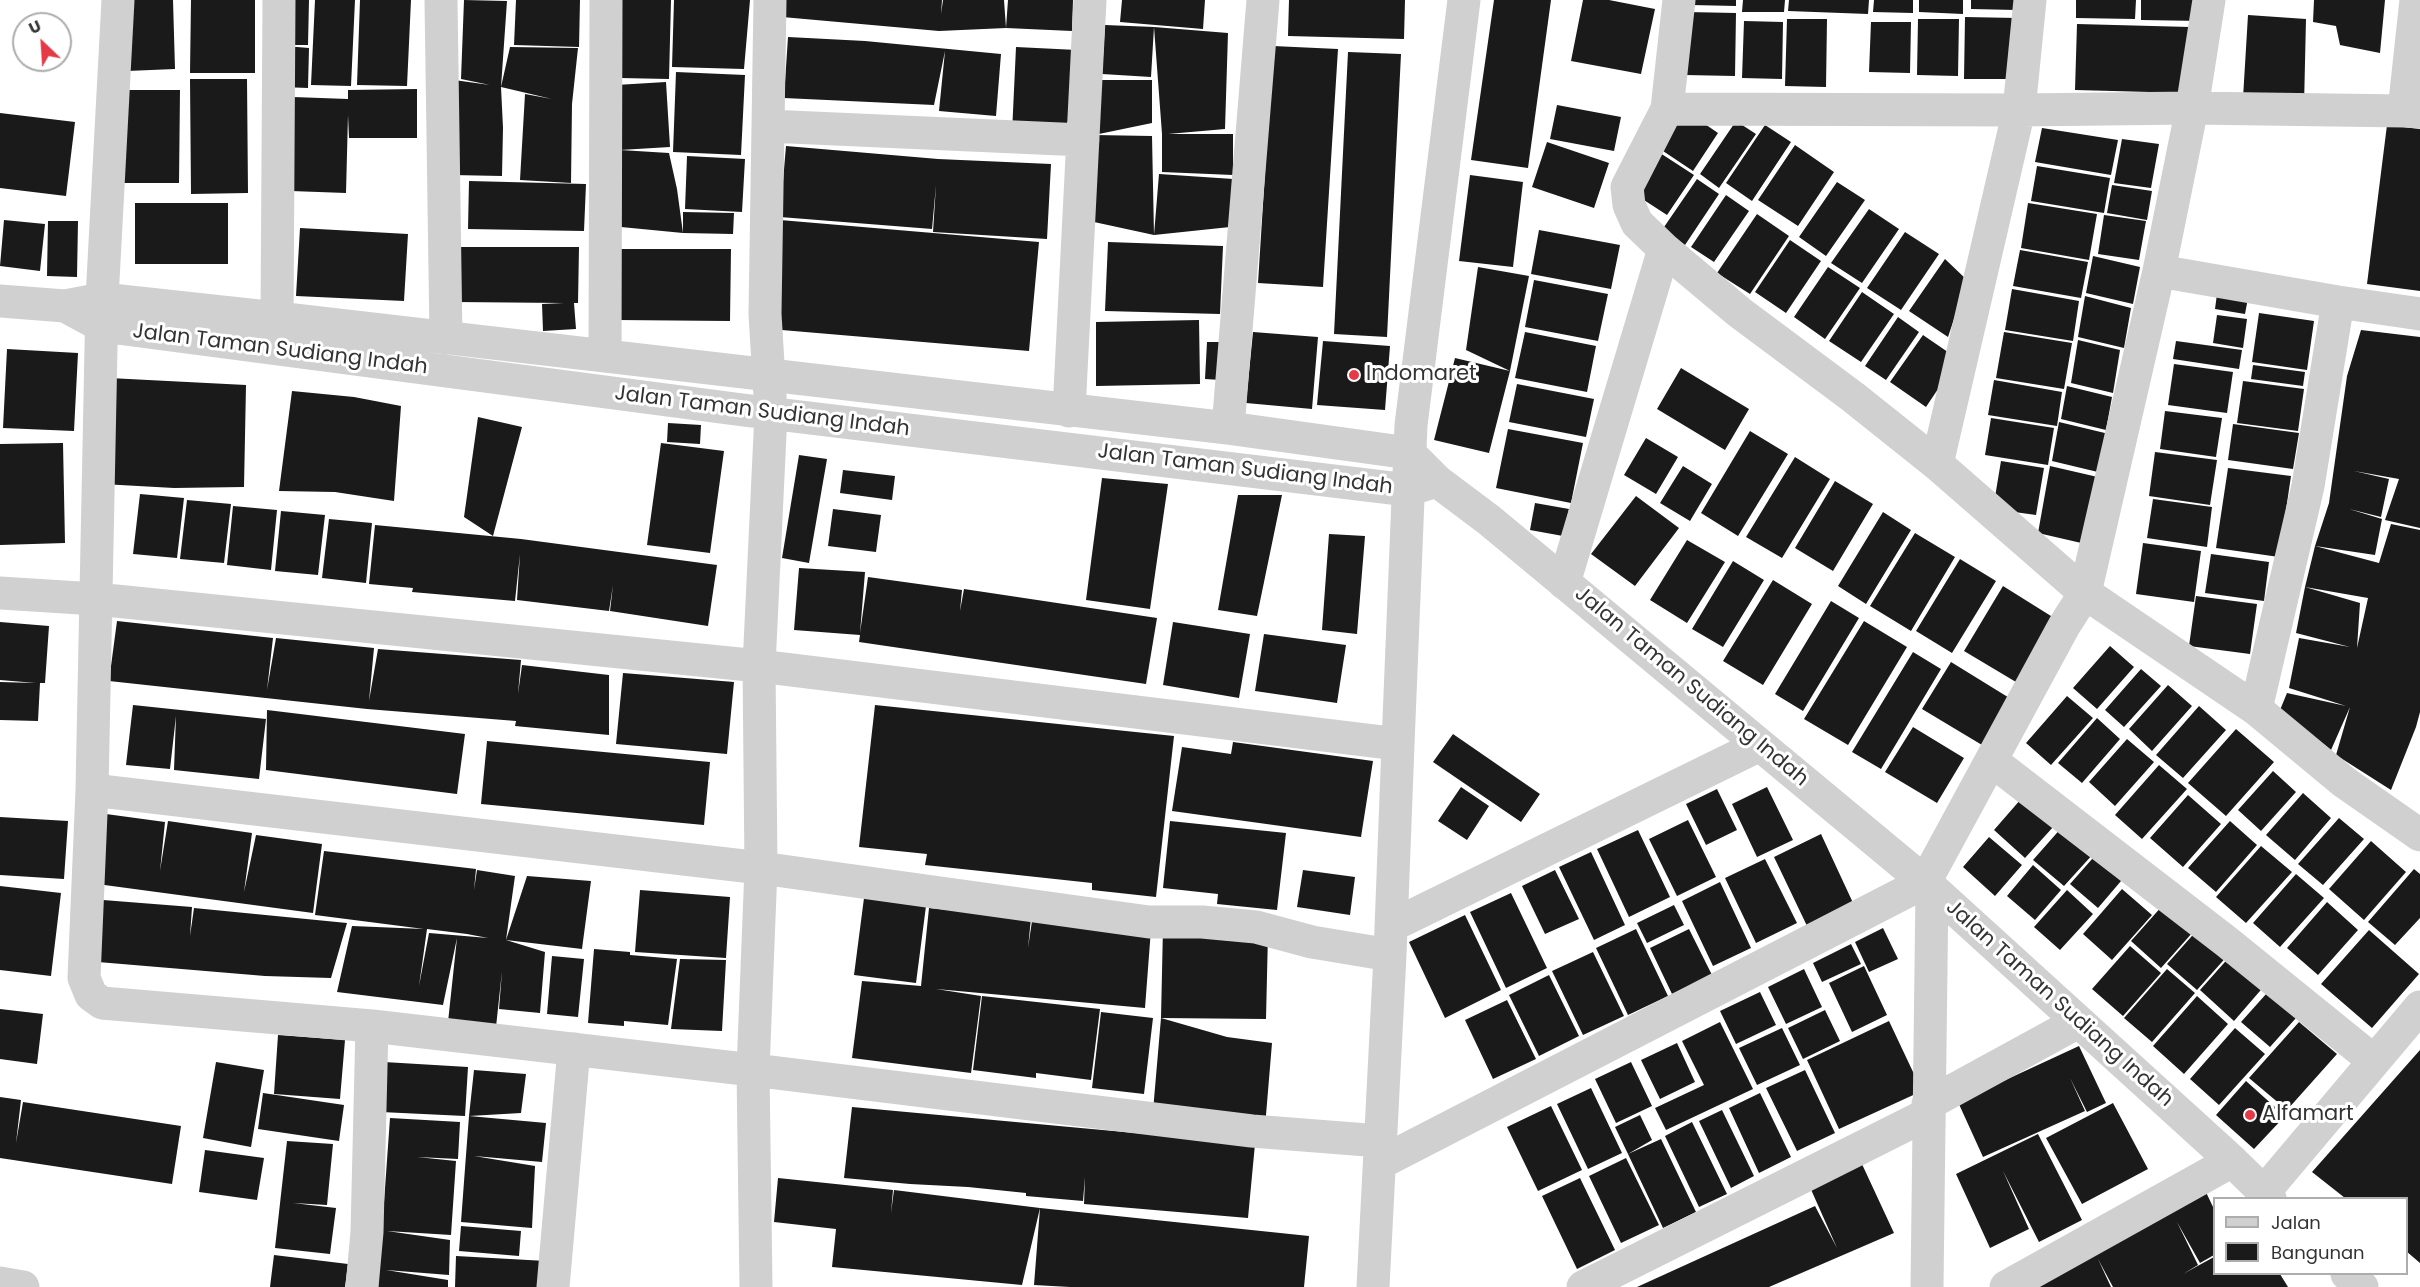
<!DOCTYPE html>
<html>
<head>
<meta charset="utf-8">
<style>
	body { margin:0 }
	#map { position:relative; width:2420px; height:1287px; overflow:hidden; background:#fff; font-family:Poppins,sans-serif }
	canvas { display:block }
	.legend { position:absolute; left:2213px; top:1197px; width:195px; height:78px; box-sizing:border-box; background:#fff; border:2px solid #adadad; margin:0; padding:8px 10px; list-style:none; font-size:18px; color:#333 }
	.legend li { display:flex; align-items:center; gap:12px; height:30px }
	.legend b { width:30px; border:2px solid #adadad }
	.north { position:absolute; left:12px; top:12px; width:60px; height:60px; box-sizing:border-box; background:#fff; border:2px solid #adadad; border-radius:50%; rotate:335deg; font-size:16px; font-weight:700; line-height:24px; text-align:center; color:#333 }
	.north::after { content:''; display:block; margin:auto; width:21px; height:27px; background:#e63946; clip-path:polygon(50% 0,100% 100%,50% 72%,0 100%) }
</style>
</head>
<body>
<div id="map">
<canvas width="2420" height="1287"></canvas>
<ul class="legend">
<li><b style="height:8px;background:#d0d0d0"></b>Jalan</li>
<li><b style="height:16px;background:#1a1a1a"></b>Bangunan</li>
</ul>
<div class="north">U</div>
</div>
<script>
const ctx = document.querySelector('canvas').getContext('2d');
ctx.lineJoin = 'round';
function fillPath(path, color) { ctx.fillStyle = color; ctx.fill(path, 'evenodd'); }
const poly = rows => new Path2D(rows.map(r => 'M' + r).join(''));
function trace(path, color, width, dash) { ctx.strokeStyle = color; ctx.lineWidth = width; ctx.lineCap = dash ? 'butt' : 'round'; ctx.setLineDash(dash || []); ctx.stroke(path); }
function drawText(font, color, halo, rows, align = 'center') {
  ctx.font = font + ' Poppins,sans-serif'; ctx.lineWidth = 6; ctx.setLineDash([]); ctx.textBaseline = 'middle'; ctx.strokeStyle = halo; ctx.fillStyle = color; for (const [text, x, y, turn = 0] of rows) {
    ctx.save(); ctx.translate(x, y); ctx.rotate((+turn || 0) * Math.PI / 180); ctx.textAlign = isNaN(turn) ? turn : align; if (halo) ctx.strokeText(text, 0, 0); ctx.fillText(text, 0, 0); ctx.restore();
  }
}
fillPath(poly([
	[125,0,173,0,175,69,127,71],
	[191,0,255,0,255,73,190,73],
	[284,0,309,0,308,45,283,45],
	[315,0,355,0,351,86,311,85],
	[360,0,411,0,407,86,357,85],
	[464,0,507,1,501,87,510,47,578,48,572,104,571,183,520,180,525,94,552,99,501,87,503,128,502,176,452,175,454,80,490,85,461,79],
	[516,0,580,0,579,47,514,45],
	[622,0,671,0,669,79,620,78],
	[674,0,750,0,744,69,672,67],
	[772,0,942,0,941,14,943,0,1004,0,1006,28,1008,0,1073,0,1072,31,1006,28,939,31,771,16],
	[1122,0,1205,0,1203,29,1120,22],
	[1289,0,1405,0,1404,39,1288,36],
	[1494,0,1551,0,1528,168,1471,160],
	[1583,0,1609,0,1655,9,1641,74,1571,61],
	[1691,0,1736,0,1736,6,1691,5],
	[1743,0,1785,0,1784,12,1742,12],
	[1789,0,1869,0,1868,14,1788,11],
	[1874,0,1913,0,1913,13,1873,12],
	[1919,0,1963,0,1963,14,1919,12],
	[1971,0,2017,0,2016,10,1971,9],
	[2076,0,2136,0,2135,19,2076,18],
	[2141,0,2202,0,2201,21,2141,20],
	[2314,0,2385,0,2380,53,2340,45,2336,26,2313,22],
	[1686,12,1736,13,1735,76,1685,75],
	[2248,15,2306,19,2304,106,2243,98],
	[1965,17,2017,18,2006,79,1964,79],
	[1787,19,1827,19,1826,87,1785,86],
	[1918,19,1959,19,1958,76,1917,75],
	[1744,21,1783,22,1782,79,1742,78],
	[1871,22,1911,22,1910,73,1869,72],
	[2077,24,2190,27,2188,93,2075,90],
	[1105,25,1154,27,1228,33,1225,129,1168,134,1233,134,1233,175,1162,172,1162,134,1154,27,1151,77,1102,74],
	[788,37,865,41,1001,54,996,116,939,111,945,51,934,105,784,98],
	[285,46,309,48,308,88,283,87],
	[1273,46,1338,49,1323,287,1258,283],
	[1016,47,1077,50,1071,136,1012,133],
	[1348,52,1401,54,1387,337,1334,334],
	[676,72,745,75,741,155,673,152],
	[190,79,247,79,248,193,191,194],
	[1097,80,1152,80,1152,123,1094,135],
	[666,82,670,147,620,150,616,85],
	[417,89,417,138,349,138,348,115,346,193,291,191,293,97,348,99,348,90],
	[120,90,180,90,179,183,120,183],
	[1557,105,1621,117,1614,151,1550,139],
	[1683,109,1718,133,1693,171,1657,147],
	[0,113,75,122,66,196,0,188],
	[1736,121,1756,134,1719,188,1700,174],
	[1765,125,1791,142,1752,201,1726,183],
	[2387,125,2420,129,2420,291,2367,284],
	[2042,128,2118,140,2111,175,2035,162],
	[1094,135,1152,136,1154,235,1094,222],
	[2122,139,2159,144,2151,188,2114,183],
	[1547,142,1609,163,1594,208,1532,187],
	[1795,145,1834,172,1798,226,1758,200],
	[786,146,938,159,1051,164,1047,239,933,232,936,185,932,229,780,217],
	[620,150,669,153,677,189,683,233,683,212,734,213,733,234,683,233,621,227],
	[1657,151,1694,175,1667,215,1630,191],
	[687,156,745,159,742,212,685,209],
	[2037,166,2110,178,2104,213,2031,201],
	[1159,174,1233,179,1230,227,1154,235],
	[1470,175,1523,182,1513,267,1459,261],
	[1697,179,1719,194,1685,245,1662,230],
	[469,181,586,184,584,231,468,229],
	[1837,182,1865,200,1826,256,1799,237],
	[2112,185,2152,191,2147,220,2107,213],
	[1726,195,1749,211,1714,262,1691,247],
	[135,203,228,203,228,264,135,264],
	[2028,203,2097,214,2089,260,2021,248],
	[1869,209,1899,229,1862,283,1831,263],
	[1757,214,1789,236,1750,294,1717,273],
	[2104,215,2146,221,2139,260,2098,254],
	[4,220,45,224,40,271,0,266],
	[780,220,1039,242,1029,351,770,329],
	[48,221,78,221,77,277,47,276],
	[300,228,408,234,404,301,296,296],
	[1539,230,1620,245,1611,289,1531,274],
	[1905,232,1939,254,1901,310,1867,288],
	[1790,240,1821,261,1786,313,1755,292],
	[1108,242,1223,246,1220,314,1105,311],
	[455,247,579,247,578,303,574,303,576,329,543,331,542,304,564,303,455,302],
	[619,249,731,249,730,321,617,320],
	[2020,250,2088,262,2081,298,2013,286],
	[2093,256,2140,267,2133,304,2086,293],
	[1945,259,1967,280,1948,337,1909,311],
	[1478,267,1529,276,1510,371,1466,350],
	[1828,267,1860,288,1825,339,1794,317],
	[1534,280,1608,294,1598,341,1525,327],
	[2012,289,2079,301,2073,341,2005,330],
	[1862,292,1894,314,1861,362,1829,341],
	[2217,294,2248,298,2245,314,2215,309],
	[2085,296,2131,308,2124,348,2078,337],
	[2259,313,2314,321,2307,370,2252,362],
	[2217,315,2247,319,2243,348,2213,343],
	[1898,317,1919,332,1886,380,1865,366],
	[1199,320,1200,384,1096,386,1096,322],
	[2361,330,2420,337,2420,528,2385,520,2399,479,2354,471,2389,479,2381,517,2349,509,2382,519,2375,555,2315,546,2379,563,2391,524,2420,530,2420,712,2416,727,2391,790,2336,755,2350,707,2331,750,2280,710,2287,693,2346,706,2289,688,2299,638,2350,647,2296,633,2305,587,2315,546,2329,503,2347,376],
	[2305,587,2368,598,2357,648,2360,603],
	[1253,332,1318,337,1312,409,1246,403],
	[1525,332,1596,346,1587,392,1515,378],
	[2004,332,2072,343,2064,389,1996,378],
	[1923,335,1958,359,1926,407,1890,382],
	[2078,340,2120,350,2113,393,2071,383],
	[1323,341,1390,346,1385,410,1317,405],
	[2176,341,2242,350,2239,369,2173,359],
	[1207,342,1224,342,1221,380,1205,379],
	[7,349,78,353,74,431,3,428],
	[1455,358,1510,371,1489,453,1434,440],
	[2174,364,2233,372,2227,413,2168,405],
	[2253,365,2305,372,2303,386,2251,379],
	[1681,368,1749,409,1725,450,1657,409],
	[109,378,246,385,244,487,174,488,102,484],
	[1994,380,2062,392,2057,426,1988,415],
	[2243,381,2304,389,2298,431,2237,423],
	[1517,384,1594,399,1586,437,1509,422],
	[2067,386,2112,397,2106,430,2061,419],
	[292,391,354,397,401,406,394,501,335,492,279,491],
	[2165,411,2222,418,2216,457,2160,449],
	[478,417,522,427,493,536,464,517],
	[1991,418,2054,428,2048,465,1985,455],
	[2059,422,2109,434,2102,473,2052,461],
	[668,423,701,425,700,444,667,442],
	[2233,424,2299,433,2293,469,2228,460],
	[1508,429,1583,443,1571,503,1496,488],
	[1750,431,1788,454,1738,536,1701,513],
	[1646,438,1678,457,1656,494,1624,475],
	[63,443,65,543,0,545,0,444],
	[661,443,724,451,710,553,647,545],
	[2155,452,2217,460,2210,505,2149,496],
	[799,455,827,459,809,563,782,558],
	[1795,457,1830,479,1782,558,1746,537],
	[2001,461,2044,468,2036,515,1993,509],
	[1683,466,1712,484,1690,521,1660,503],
	[2050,466,2102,478,2090,545,2038,533],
	[2228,468,2291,476,2279,557,2216,548],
	[843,470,895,476,892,500,840,493],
	[1102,478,1168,484,1150,609,1086,600],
	[1835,481,1873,504,1833,571,1795,548],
	[140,494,184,498,177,558,133,554],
	[1238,495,1282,495,1257,616,1218,610],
	[1636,496,1679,528,1635,586,1591,554],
	[2153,499,2212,507,2207,547,2147,538],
	[187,500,231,504,224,563,180,559],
	[1535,503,1569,509,1563,536,1530,530],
	[233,506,277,510,271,570,227,565],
	[833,509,881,515,876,552,828,546],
	[281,511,325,515,318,575,275,571],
	[1883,512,1911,530,1866,604,1838,586],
	[329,519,372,523,366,583,322,578],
	[375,525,521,539,717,565,708,626,610,611,613,585,609,611,517,600,520,554,515,601,412,592,413,588,369,584],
	[1915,533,1955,557,1911,631,1870,606],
	[1329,534,1365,536,1357,634,1322,630],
	[1687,540,1725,562,1687,623,1650,600],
	[2143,543,2201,551,2194,602,2136,594],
	[2211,554,2269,562,2264,601,2205,593],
	[1960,559,1996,581,1952,653,1916,631],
	[1733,561,1764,580,1723,647,1692,629],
	[799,568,865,572,860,633,868,577,962,590,960,611,964,589,1157,618,1146,684,859,642,860,635,794,630],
	[1773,580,1812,604,1763,685,1723,661],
	[2003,586,2059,621,2021,685,1964,651],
	[2196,596,2257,604,2250,654,2189,646],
	[1831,601,1859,618,1803,711,1775,694],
	[117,621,273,638,267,690,276,638,374,648,369,701,378,649,521,660,518,694,522,665,609,675,609,735,515,726,516,721,367,709,109,681],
	[1864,621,1907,647,1848,745,1804,719],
	[0,622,49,626,45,683,40,683,38,721,0,720,0,682,36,683,0,680],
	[1173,622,1250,634,1239,698,1163,685],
	[1264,634,1346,645,1337,703,1255,691],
	[2110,646,2134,667,2097,709,2073,688],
	[1913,652,1941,669,1881,769,1852,752],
	[1951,662,2011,699,1982,745,1922,709],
	[2141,669,2161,686,2124,727,2105,710],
	[623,673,734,682,727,754,616,744],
	[2168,685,2192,706,2152,751,2129,729],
	[2067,696,2093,718,2051,765,2026,743],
	[133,705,266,719,259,779,174,770,176,716,170,769,126,765],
	[875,705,1174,736,1156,897,1092,890,1092,883,925,865,927,854,859,847],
	[2199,706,2226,730,2183,778,2156,755],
	[267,710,465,734,457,794,266,770],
	[2097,718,2120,739,2082,783,2058,763],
	[1913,727,1964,758,1937,803,1885,772],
	[2236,729,2274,762,2226,816,2188,783],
	[1453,734,1540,794,1521,822,1433,762],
	[2127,739,2154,762,2115,806,2089,782],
	[487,741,710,762,704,825,481,804],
	[1233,742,1373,761,1361,837,1172,811,1182,747,1231,754],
	[2159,765,2187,789,2142,839,2115,815],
	[2273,771,2296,792,2261,831,2238,810],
	[1461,787,1489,806,1467,840,1438,821],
	[1767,787,1793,840,1757,857,1732,804],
	[1717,789,1737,830,1706,845,1686,804],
	[2303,793,2331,818,2295,860,2266,835],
	[2188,795,2221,824,2183,867,2150,838],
	[2021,799,2054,826,2025,858,1994,830],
	[106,814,165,822,160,871,168,821,252,833,244,892,256,835,322,844,313,913,97,884],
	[0,817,68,821,64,879,0,875],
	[2339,818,2364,839,2323,885,2298,864],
	[1688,820,1716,877,1677,896,1649,839],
	[1170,821,1286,833,1277,910,1217,904,1218,894,1163,888],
	[2230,821,2257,845,2216,892,2188,868],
	[2063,826,2094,853,2064,886,2033,860],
	[1638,830,1670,897,1629,917,1597,849],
	[1821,834,1854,905,1808,928,1774,857],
	[1989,837,2022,865,1995,896,1963,867],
	[2371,841,2406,872,2364,920,2329,889],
	[2261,846,2292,872,2246,923,2216,897],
	[2100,850,2127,874,2098,908,2070,884],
	[324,851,476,869,474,890,477,870,515,876,506,940,527,876,591,881,582,949,506,940,545,952,540,1013,499,1009,502,971,496,1027,448,1022,457,938,443,1005,337,992,352,926,424,929,315,915],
	[427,929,467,934,488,938,429,933,419,986],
	[1591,852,1625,925,1594,940,1559,867],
	[1765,859,1797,923,1756,943,1725,878],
	[2033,865,2061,890,2035,920,2007,896],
	[2414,869,2420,874,2420,918,2395,945,2368,922],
	[1303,870,1355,877,1350,915,1297,907],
	[1555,870,1579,919,1545,934,1522,886],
	[2296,874,2324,898,2280,947,2253,923],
	[1720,882,1751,948,1713,966,1682,901],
	[0,886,61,893,51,976,0,970],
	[2122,889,2152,915,2112,960,2083,934],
	[640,890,730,897,726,958,635,952],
	[2067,890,2093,914,2060,950,2034,927],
	[1511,893,1547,968,1506,988,1470,912],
	[864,898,926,906,916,983,854,975],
	[103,900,192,907,190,936,194,908,347,923,331,978,265,976,98,962],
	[2327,902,2358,930,2318,975,2287,948],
	[1674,905,1684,925,1647,943,1637,923],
	[2163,905,2193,932,2161,968,2131,941],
	[929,908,1031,918,1028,948,1032,921,1151,929,1145,1008,936,989,981,996,971,1073,852,1058,862,981,921,986],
	[1465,915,1501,990,1445,1018,1409,942],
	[1163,927,1268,933,1266,1019,1161,1018],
	[1883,928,1898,959,1869,972,1855,942],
	[2199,928,2229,954,2197,990,2167,964],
	[1636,929,1668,996,1628,1015,1596,948],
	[1689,929,1712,975,1672,994,1650,948],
	[2369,930,2419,974,2372,1028,2321,984],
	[1851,944,1861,964,1822,982,1813,963],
	[2130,946,2161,973,2123,1016,2092,989],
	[594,949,630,952,630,955,677,959,668,1025,624,1021,624,1026,588,1023],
	[1593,952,1624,1016,1583,1035,1552,971],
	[2232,954,2266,984,2234,1021,2200,990],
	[552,956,584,959,578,1017,547,1014],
	[680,959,726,960,722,1031,671,1029],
	[1864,966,1887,1015,1852,1032,1829,983],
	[1804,969,1822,1007,1786,1024,1768,987],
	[2167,969,2195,993,2152,1042,2124,1018],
	[1549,975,1579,1036,1539,1056,1509,995],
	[1760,992,1776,1025,1736,1044,1720,1011],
	[2267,993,2296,1018,2270,1047,2241,1022],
	[982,996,1100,1009,1091,1080,1036,1073,1036,1078,973,1070],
	[2197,996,2228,1024,2184,1074,2153,1046],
	[1507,1000,1536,1059,1493,1079,1465,1020],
	[0,1009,43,1014,37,1064,0,1059],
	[1825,1010,1840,1041,1803,1059,1788,1028],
	[1101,1012,1153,1018,1144,1094,1092,1088],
	[1161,1018,1227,1037,1272,1043,1265,1127,1153,1111],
	[1889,1021,1922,1091,1839,1129,1807,1060],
	[1720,1022,1753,1089,1666,1130,1655,1108,1704,1085,1682,1041],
	[2299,1022,2337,1054,2287,1110,2249,1078],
	[1782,1028,1800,1065,1757,1085,1739,1048],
	[2235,1028,2265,1054,2219,1105,2190,1079],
	[278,1035,345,1040,340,1099,274,1094],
	[1677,1043,1695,1082,1660,1099,1641,1060],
	[2079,1046,2106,1103,2087,1112,2070,1078,2085,1111,1983,1157,1958,1102],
	[2420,1050,2420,1263,2406,1251,2406,1198,2345,1198,2312,1172],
	[216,1062,264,1070,251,1147,203,1138],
	[384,1062,468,1067,465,1116,381,1112],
	[1631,1062,1652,1106,1616,1123,1595,1079],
	[474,1070,526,1074,521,1113,469,1116,546,1123,542,1162,474,1156,535,1166,532,1228,461,1222,466,1155,469,1116],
	[1805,1070,1835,1133,1797,1151,1766,1088],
	[2246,1081,2285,1116,2254,1149,2216,1115],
	[1591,1088,1622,1153,1588,1169,1557,1104],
	[263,1093,344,1105,339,1141,258,1129],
	[1760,1093,1791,1157,1759,1173,1729,1108],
	[0,1097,21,1100,16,1143,23,1102,181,1126,172,1184,0,1158],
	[2113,1103,2148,1169,2082,1204,2046,1138],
	[1551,1106,1582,1170,1538,1191,1507,1127],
	[852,1107,1255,1144,1248,1218,1084,1204,1085,1177,1083,1201,1026,1196,1026,1193,968,1187,910,1184,844,1178],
	[1722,1110,1754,1176,1731,1188,1699,1121],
	[1640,1115,1652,1140,1628,1154,1615,1127],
	[390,1118,460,1122,458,1159,417,1157,456,1161,451,1235,387,1231,450,1240,449,1275,386,1270,448,1280,448,1287,378,1287],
	[1692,1122,1727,1194,1699,1207,1665,1136],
	[2038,1134,2082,1220,2039,1242,2003,1171,2029,1229,1990,1248,1956,1174],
	[1661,1139,1696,1212,1663,1228,1628,1154],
	[287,1141,333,1144,327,1205,293,1203,336,1208,330,1254,275,1248],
	[205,1150,264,1158,257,1200,199,1192],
	[1626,1158,1659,1225,1621,1243,1589,1176],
	[1861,1162,1894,1233,1769,1287,1637,1287,1815,1206,1837,1248,1809,1185],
	[778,1178,893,1190,891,1213,894,1190,1040,1208,1022,1285,832,1267,836,1229,774,1222],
	[1580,1178,1615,1250,1577,1269,1542,1196],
	[2204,1188,2214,1209,2214,1255,2200,1263,2177,1222,2198,1265,2183,1274,2214,1257,2214,1274,2280,1274,2288,1287,2113,1287,2098,1259,2111,1287,2013,1287],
	[1040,1208,1309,1236,1304,1287,1070,1287,1034,1285],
	[461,1226,521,1231,519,1256,459,1251],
	[274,1255,348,1264,345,1287,270,1287],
	[456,1256,546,1261,544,1287,455,1287]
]), '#1a1a1a');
trace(poly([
	[118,0,102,299,92,790,84,978,91,995,102,1003,372,1026,753,1070,761,868,759,666,771,413,765,314,770,0],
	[441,0,446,338],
	[2416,0,2404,111,2420,112],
	[1667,109,1679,0],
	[768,126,1083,140],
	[2159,271,2338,302],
	[0,301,65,306,102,326,743,410,1408,490,1430,483],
	[65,306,102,299,277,318,1228,428,1409,453,1437,481,1489,520,1925,882,2232,1161,2270,1198],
	[2420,314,2338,302,2308,486,2256,709,2344,782,2420,835],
	[277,318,279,0],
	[605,356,606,0],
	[1069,411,1090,0],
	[1228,428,1263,0],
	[1937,464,2019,110,2030,0],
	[1564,583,1664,249],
	[0,593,96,599,759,666,1398,744,1411,425,1464,0],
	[2256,709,2085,593,1937,464,1853,397,1739,312,1664,249,1637,223,1629,205,1627,187,1667,109,2019,110,2192,108,2404,111],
	[1992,761,2227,942,2374,1061],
	[92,790,761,868,1149,922,1202,922,1256,927,1312,942,1390,955],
	[1391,926,1760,745],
	[1928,1104,2078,1022],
	[1380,1163,1925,882,2064,626,2085,593,2159,271,2192,108,2209,0],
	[2264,1192,2420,1007],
	[2347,1274,2362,1287],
	[0,1283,23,1287],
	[362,1287,367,1232,372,1026],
	[553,1287,574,1049],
	[756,1287,753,1070,1252,1131,1380,1141],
	[1373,1287,1390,955,1398,744],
	[1583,1287,1928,1114],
	[1927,1287,1932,888],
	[2006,1287,2232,1161]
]), '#d0d0d0', 33);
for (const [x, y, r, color] of [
	[1354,375,6,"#e63946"],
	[2250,1115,6,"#e63946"]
]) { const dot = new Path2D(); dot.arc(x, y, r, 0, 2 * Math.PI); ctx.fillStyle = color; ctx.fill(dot); trace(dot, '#fff', 2); }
drawText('21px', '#333', '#fff', [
	["Jalan Taman Sudiang Indah",280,350,7],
	["Jalan Taman Sudiang Indah",762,412,7],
	["Jalan Taman Sudiang Indah",1245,470,7],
	["Jalan Taman Sudiang Indah",1691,687,40],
	["Jalan Taman Sudiang Indah",2059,1004,42]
]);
drawText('21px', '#333', '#fff', [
	["Indomaret",1366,375],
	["Alfamart",2262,1115]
], 'left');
</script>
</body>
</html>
